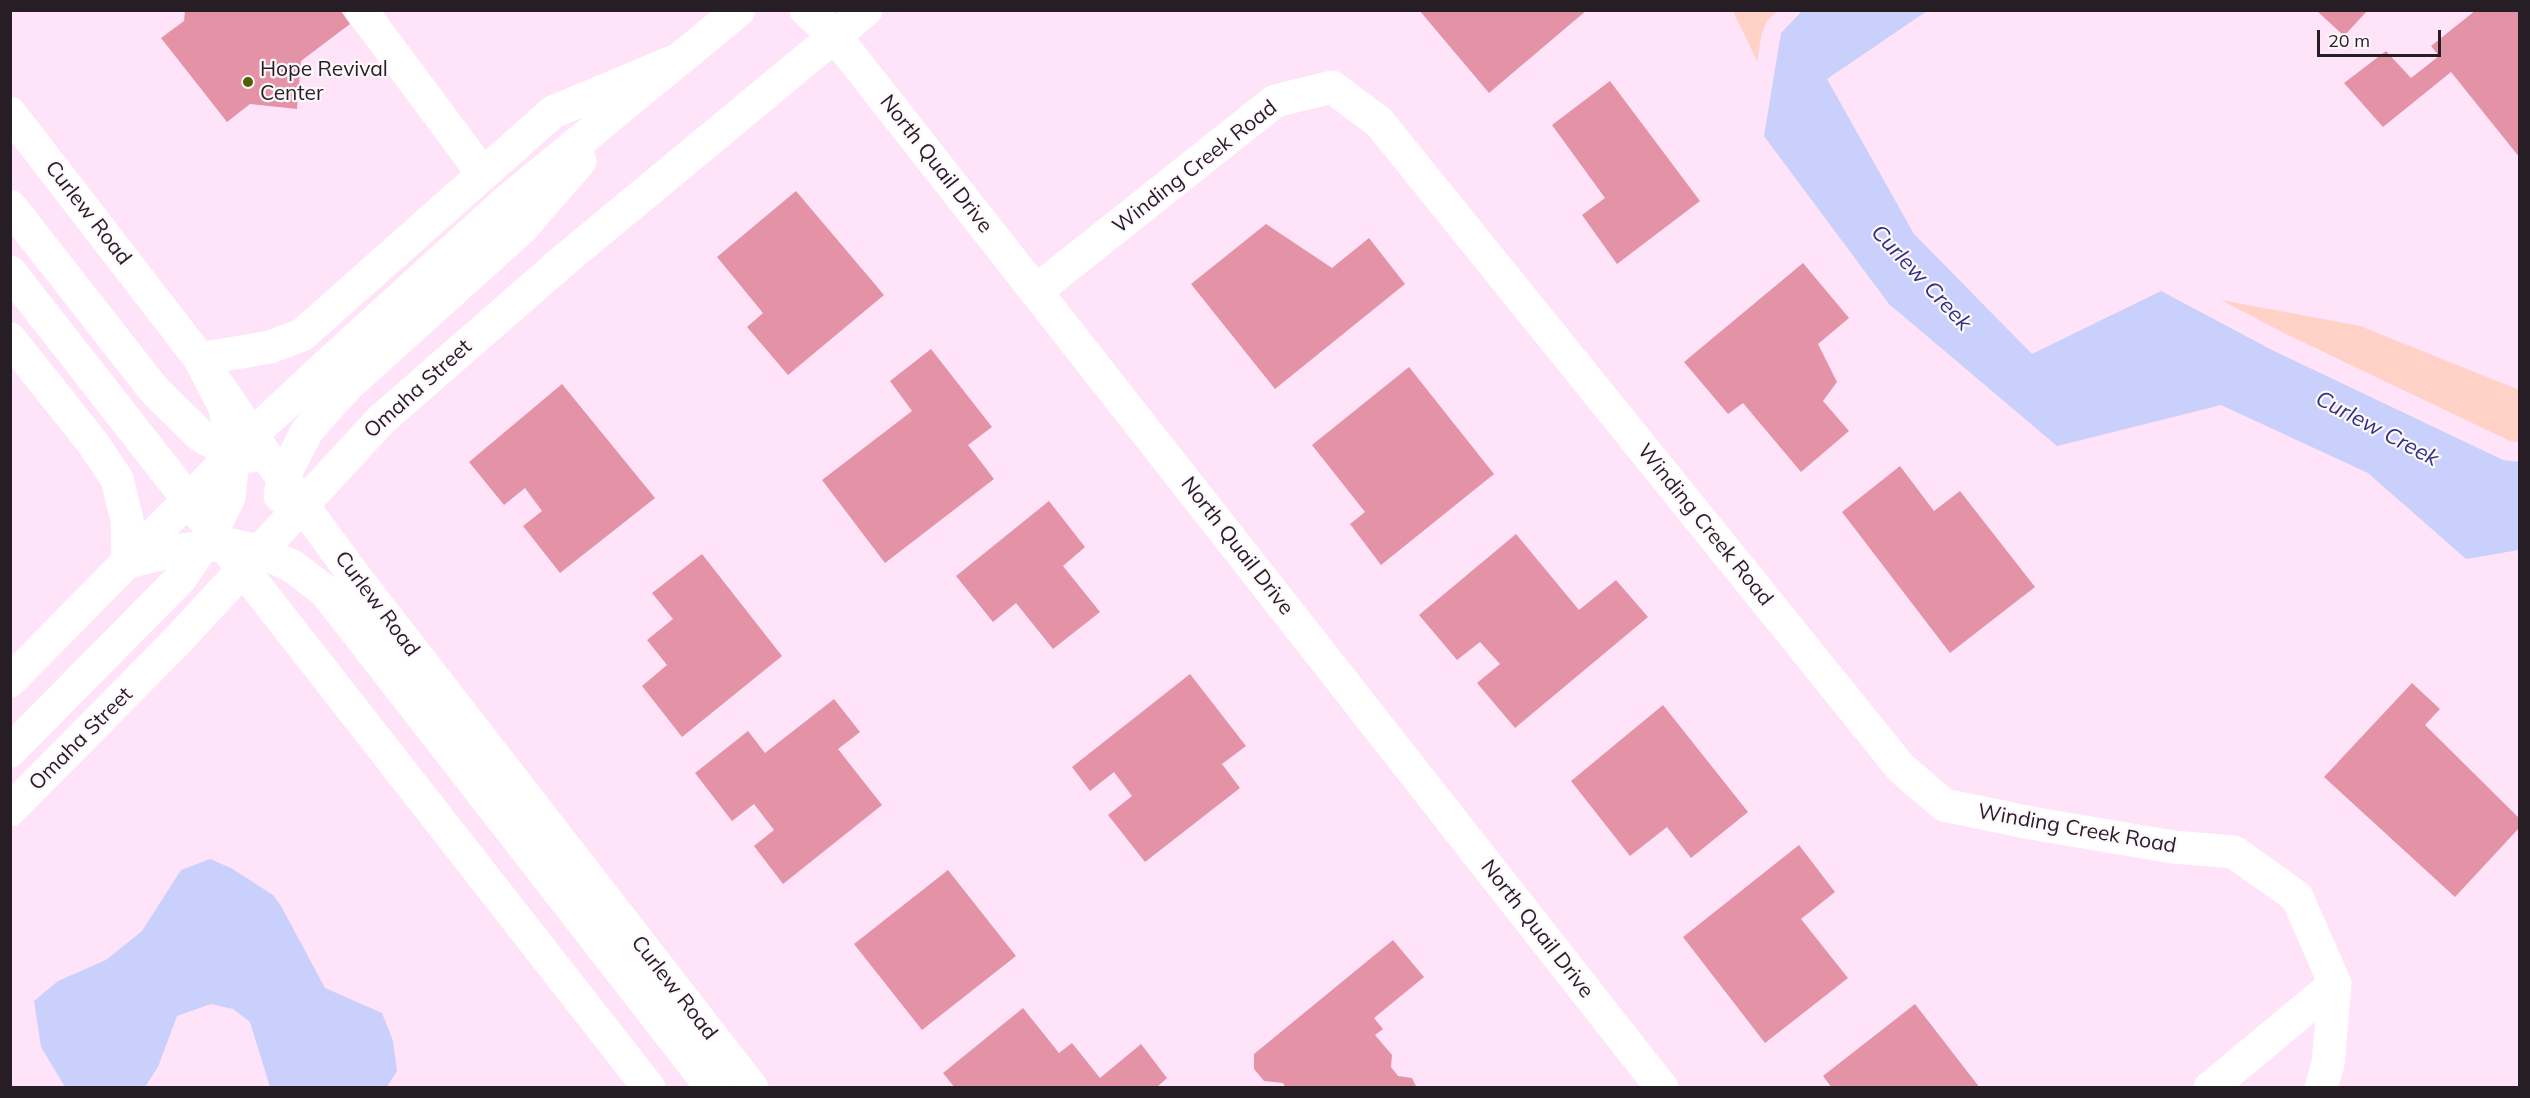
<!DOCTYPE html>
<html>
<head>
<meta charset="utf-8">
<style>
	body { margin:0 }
	#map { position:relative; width:2530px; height:1098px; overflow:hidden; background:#ffe3f8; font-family:Mulish,sans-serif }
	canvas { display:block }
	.frame { position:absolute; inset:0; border:12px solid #271d25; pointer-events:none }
	.scale { position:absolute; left:2317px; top:30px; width:124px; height:27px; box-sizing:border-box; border:3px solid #271d25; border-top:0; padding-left:8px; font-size:18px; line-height:21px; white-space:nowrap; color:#271d25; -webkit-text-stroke:4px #fef8fc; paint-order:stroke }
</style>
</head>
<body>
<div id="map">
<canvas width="2530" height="1098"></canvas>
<div class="frame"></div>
<div class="scale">20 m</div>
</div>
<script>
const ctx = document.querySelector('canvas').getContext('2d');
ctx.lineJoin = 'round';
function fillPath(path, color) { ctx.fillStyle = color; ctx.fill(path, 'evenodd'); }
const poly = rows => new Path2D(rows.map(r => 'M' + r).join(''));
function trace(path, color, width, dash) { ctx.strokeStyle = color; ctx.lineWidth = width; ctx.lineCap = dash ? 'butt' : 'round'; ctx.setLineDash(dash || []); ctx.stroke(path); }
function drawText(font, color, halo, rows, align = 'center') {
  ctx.font = font + ' Mulish,sans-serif'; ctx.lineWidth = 4.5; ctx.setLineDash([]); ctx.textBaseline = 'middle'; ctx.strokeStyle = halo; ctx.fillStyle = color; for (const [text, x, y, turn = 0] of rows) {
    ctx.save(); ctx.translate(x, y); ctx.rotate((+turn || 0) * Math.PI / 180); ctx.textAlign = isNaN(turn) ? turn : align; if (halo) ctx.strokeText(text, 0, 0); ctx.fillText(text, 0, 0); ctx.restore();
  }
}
fillPath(poly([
	[1733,11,1777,11,1767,21,1762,32,1757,61],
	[2221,300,2360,326,2519,390,2519,442,2510,441,2284,333]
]), '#ffd1c7');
fillPath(poly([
	[1803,10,1927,11,1827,79,1914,234,2032,354,2161,291,2274,351,2503,460,2519,462,2519,550,2466,559,2368,473,2221,405,2057,446,1889,304,1764,136,1781,33],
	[210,859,231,868,273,895,281,906,325,988,382,1013,393,1041,397,1071,387,1087,270,1087,250,1022,233,1009,211,1004,177,1016,158,1067,145,1087,65,1087,41,1047,34,1001,58,981,106,960,142,931,181,870]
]), '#c8d0fb');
fillPath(poly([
	[185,10,340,10,350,24,301,61,297,109,250,104,227,122,161,38,184,21],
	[1419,10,1587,10,1489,93],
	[2316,10,2368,10,2344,36],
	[2476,10,2520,10,2520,158,2451,72,2383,127,2344,83,2386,51,2411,78,2439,56,2431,46],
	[1610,81,1700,201,1617,264,1582,215,1605,198,1552,125],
	[796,191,884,295,788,375,747,327,763,313,717,257],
	[1266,224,1332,268,1369,238,1405,284,1275,389,1191,284],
	[1803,263,1849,318,1818,344,1837,382,1823,401,1849,431,1801,472,1743,403,1728,414,1684,362],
	[931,349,992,427,968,445,994,479,885,563,822,480,912,411,890,381],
	[1409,367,1494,474,1381,565,1350,524,1365,512,1312,445],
	[562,384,655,498,560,573,523,526,542,511,525,488,504,505,469,462],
	[1900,466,1934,511,1960,491,2035,587,1950,653,1842,512],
	[1049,501,1085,547,1063,566,1100,612,1053,649,1016,603,993,622,956,576],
	[1516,534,1579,610,1616,580,1648,617,1515,728,1477,683,1500,664,1480,642,1457,660,1419,615],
	[702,554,782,656,682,737,642,686,667,665,647,640,673,619,652,593],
	[1190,674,1246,746,1222,764,1240,788,1145,862,1108,815,1132,796,1114,772,1090,791,1072,767],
	[2412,683,2440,709,2425,725,2520,819,2520,827,2455,897,2324,777],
	[834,699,860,732,838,749,882,805,783,884,754,846,774,830,754,804,732,821,695,773,748,731,765,753],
	[1663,705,1748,812,1691,858,1667,827,1630,856,1571,781],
	[1799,845,1835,892,1801,919,1848,978,1765,1043,1683,937],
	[948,870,1016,956,922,1030,854,944],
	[1393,940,1424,977,1374,1018,1383,1029,1375,1035,1392,1055,1391,1067,1398,1076,1412,1078,1417,1088,1286,1088,1283,1083,1264,1081,1254,1069,1254,1054],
	[1915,1004,1980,1088,1832,1088,1823,1076],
	[1023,1008,1059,1053,1072,1043,1100,1078,1141,1044,1167,1078,1156,1088,955,1088,943,1073]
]), '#e493a7');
trace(poly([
	[361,10,483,174],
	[806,10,834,35,857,64,1662,1088],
	[1036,291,1275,101,1332,87,1379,122,1901,768,1944,805,2031,823,2173,847,2234,852,2297,897,2335,984,2328,1064,2321,1088],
	[2210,1088,2335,984]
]), '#fff', 33);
trace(poly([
	[10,113,200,359,268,458,353,574,752,1088],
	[10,206,155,391,200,435,234,454,250,456],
	[10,272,649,1088],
	[10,339,92,442,117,479,127,520,128,562,173,551,225,544,260,551,292,566,325,591,712,1088],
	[280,496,283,478,307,431,324,411,348,385,522,228,580,161],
	[10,681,252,435,328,364,506,202,739,10],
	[10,751,180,579,213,530,229,497,234,454,225,408,200,359,270,347,302,335,553,112,680,59],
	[10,810,177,641,381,420,562,262,866,10]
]), '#fff', 33);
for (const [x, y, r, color] of [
	[248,82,6,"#525f00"]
]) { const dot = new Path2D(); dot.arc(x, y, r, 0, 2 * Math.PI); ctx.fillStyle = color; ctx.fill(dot); trace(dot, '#fef8fc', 2); }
drawText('21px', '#271d25', '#fef8fc', [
	["Hope Revival",260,70],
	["Center",260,94]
], 'left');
drawText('21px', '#271d25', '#fef8fc', [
	["North Quail Drive",936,164,52],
	["Winding Creek Road",1195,167,-38],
	["Curlew Road",88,213,52],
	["Omaha Street",418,389,-42],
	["Winding Creek Road",1705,525,51],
	["North Quail Drive",1237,546,52],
	["Curlew Road",377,604,53],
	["Omaha Street",81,739,-45],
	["Winding Creek Road",2077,829,10],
	["North Quail Drive",1537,929,52],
	["Curlew Road",674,988,52]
]);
drawText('italic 22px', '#323383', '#fef8fc', [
	["Curlew Creek",1921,278,47],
	["Curlew Creek",2377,429,28]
]);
</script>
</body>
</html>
